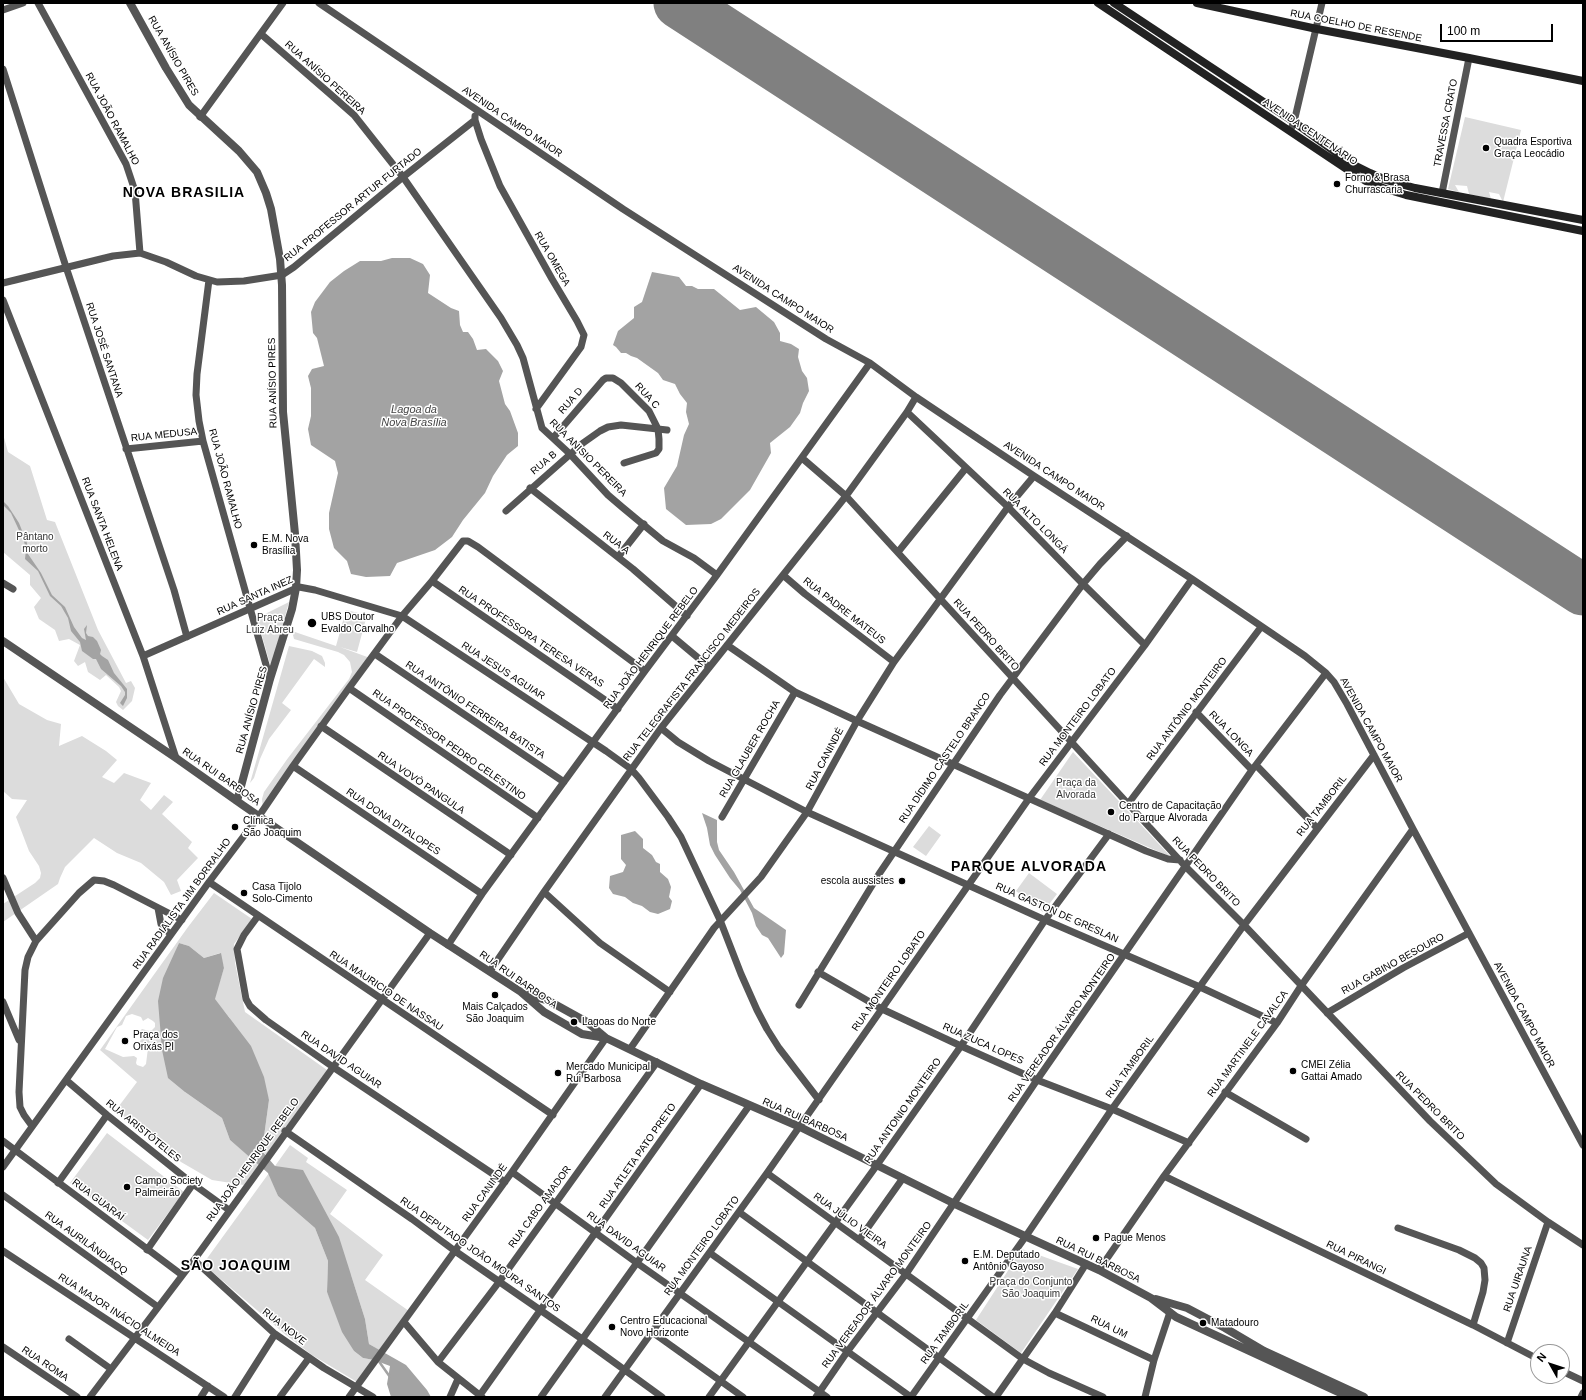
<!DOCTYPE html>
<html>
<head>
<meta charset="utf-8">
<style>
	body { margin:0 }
	#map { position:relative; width:1586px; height:1400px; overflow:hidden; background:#fff; font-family:Helvetica,sans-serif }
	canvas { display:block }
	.frame { position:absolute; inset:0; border:4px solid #000; pointer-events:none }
	.north { position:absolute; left:1530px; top:1344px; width:40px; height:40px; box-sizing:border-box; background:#fff; border:1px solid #999; border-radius:50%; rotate:309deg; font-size:11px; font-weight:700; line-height:16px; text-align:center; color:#000 }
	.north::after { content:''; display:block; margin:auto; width:14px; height:18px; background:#000; clip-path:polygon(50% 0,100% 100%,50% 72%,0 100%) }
	.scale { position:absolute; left:1440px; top:24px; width:113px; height:18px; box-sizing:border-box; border:2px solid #000; border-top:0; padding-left:5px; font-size:12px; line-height:14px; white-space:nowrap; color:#000; -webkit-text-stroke:3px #fff; paint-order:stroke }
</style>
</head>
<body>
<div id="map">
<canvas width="1586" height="1400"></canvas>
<div class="frame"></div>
<div class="north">N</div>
<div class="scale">100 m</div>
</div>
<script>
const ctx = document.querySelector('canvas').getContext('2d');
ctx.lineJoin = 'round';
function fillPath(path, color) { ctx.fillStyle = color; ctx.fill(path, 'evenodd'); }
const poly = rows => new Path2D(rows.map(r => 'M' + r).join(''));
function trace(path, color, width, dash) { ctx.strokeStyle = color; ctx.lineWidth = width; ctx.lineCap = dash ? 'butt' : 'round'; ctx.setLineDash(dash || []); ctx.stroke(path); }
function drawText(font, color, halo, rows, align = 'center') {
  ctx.font = font + ' Helvetica,sans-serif'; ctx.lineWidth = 3; ctx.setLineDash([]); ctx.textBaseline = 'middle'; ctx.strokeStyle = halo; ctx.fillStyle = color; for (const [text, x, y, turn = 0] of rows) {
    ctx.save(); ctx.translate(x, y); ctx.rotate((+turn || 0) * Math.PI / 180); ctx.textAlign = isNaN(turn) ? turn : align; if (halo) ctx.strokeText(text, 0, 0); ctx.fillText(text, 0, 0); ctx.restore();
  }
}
fillPath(poly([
	[1465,117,1521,130,1503,202,1499,194,1489,192,1491,199,1469,194,1467,186,1455,185,1459,192,1448,189],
	[3,434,8,452,30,466,47,520,55,522,98,630,126,683,131,681,135,688,132,701,123,710,118,706,116,702,121,691,119,687,106,675,100,680,88,672,85,662,78,666,74,661,80,645,69,639,59,641,55,630,39,619,34,607,41,598,30,585,30,575,3,552],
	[289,602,272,663,270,664,257,618],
	[346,610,367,615,357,652,340,647,370,658,263,809,262,799,264,792,288,758,349,679,352,672,350,662,344,655,338,652,294,639,292,631,336,646],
	[289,646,312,651,322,656,325,663,325,667,314,659,282,703,291,710,269,739,260,759,254,778,250,783],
	[3,677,19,704,47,720,61,724,59,746,82,736,106,751,117,760,102,777,114,783,124,773,151,783,140,800,151,810,164,795,173,802,162,814,192,842,188,848,198,858,177,880,181,891,171,895,164,882,141,863,117,853,94,838,65,867,60,878,58,884,3,922,3,904,35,883,40,878,41,873,39,866,29,851,16,817,27,800,12,799,3,791],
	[1073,752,1171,857,1040,800],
	[929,826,941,835,926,856,913,847],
	[1029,873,1057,894,1043,912,1016,891],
	[214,893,252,919,234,944,235,963,245,1012,327,1070,266,1155,262,1151,269,1100,229,1017,214,999,224,968,220,953,204,958,189,946,179,943,173,958,185,1092,222,1118,230,1140,259,1164,244,1185,212,1180,181,1162,116,1110,137,1082,100,1050,188,927],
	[132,1014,141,1017,143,1021,148,1018,153,1021,155,1023,155,1027,152,1030,149,1031,142,1029,139,1032,141,1040,139,1042,148,1048,146,1064,143,1067,137,1065,136,1063,137,1058,134,1056,123,1057,105,1049,117,1027,122,1025,126,1016],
	[107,1133,184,1192,148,1240,70,1183],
	[290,1145,308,1158,306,1162,347,1190,330,1214,383,1255,365,1280,409,1311,381,1351,369,1344,365,1319,351,1275,275,1166],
	[269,1173,278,1196,315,1228,328,1261,327,1292,354,1351,363,1358,374,1360,357,1382,312,1355,286,1335,203,1264],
	[1022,1249,1078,1269,1021,1353,976,1320]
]), '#dcdcdc');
fillPath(poly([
	[392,258,410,258,423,264,430,275,428,293,451,308,459,311,460,325,463,332,468,332,473,339,477,350,486,349,498,361,503,371,499,381,505,404,510,411,518,433,518,446,507,455,493,476,485,493,463,520,452,537,435,550,397,563,390,576,366,577,351,574,347,561,334,548,329,529,329,513,338,473,335,461,311,445,308,429,311,416,311,388,308,376,312,369,324,366,317,338,313,333,311,312,315,302,330,282,344,271,360,261,381,261],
	[652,272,679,277,686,286,692,286,698,289,714,289,740,310,756,307,774,322,780,333,780,341,791,344,799,349,798,357,802,371,807,378,809,391,803,403,800,413,790,427,770,443,771,453,750,490,721,519,711,524,686,525,666,509,664,488,677,466,684,435,689,424,686,412,687,403,680,394,675,384,663,380,658,373,637,358,631,356,626,353,621,353,616,347,613,345,618,331,634,318,634,307,642,302],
	[3,501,8,506,19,523,27,543,28,554,41,573,52,595,65,607,74,627,82,638,86,640,84,629,87,625,86,633,88,636,93,637,97,641,101,650,100,654,102,656,108,660,114,673,127,689,127,698,123,706,120,703,125,695,125,692,121,686,101,669,96,659,93,659,82,651,80,642,71,631,68,618,61,606,50,596,38,571,25,559,26,550,24,541,11,513,3,505],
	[702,813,717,820,717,842,719,850,734,872,754,908,786,930,784,954,781,958,768,938,762,935,756,926,752,913,740,890,730,878,715,855,710,845,707,828],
	[635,831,643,839,643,848,652,855,656,862,660,864,660,872,668,879,671,887,669,897,672,901,670,909,658,914,650,912,642,906,633,903,625,897,613,894,609,888,610,876,623,872,626,865,621,859,621,835],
	[179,943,189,946,204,958,221,953,224,968,215,999,251,1046,264,1077,269,1100,262,1151,275,1166,303,1170,339,1237,365,1319,369,1344,406,1365,427,1390,431,1397,391,1397,387,1384,390,1366,374,1360,363,1358,354,1351,342,1332,327,1292,328,1261,315,1228,278,1196,268,1173,230,1140,222,1118,185,1092,168,1078,162,1050,158,1001,163,978]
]), '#a3a3a3');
trace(poly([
	[378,1360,390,1377]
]), '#a3a3a3', 2.5);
trace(poly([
	[679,3,1583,590]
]), '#808080', 51);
trace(poly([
	[38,3,126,164,135,191,140,253],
	[319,3,623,209,826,339,870,363,916,397,1034,476,1192,579,1305,656,1326,673,1334,682,1347,704,1413,829,1583,1145],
	[3,10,23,3],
	[261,34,329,93,354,115,403,177,501,318,517,345,523,358,542,428,570,454,608,495,622,507,663,541,694,558,717,575],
	[3,69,66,267,174,590,187,637],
	[475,116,475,120,481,139,500,186,552,279,577,321,584,335,581,347,536,409],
	[200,117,283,3],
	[1290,131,1294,122,1322,3],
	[1442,193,1469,58],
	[209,280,197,374,196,395,199,421,203,441,270,679],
	[3,283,113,256,140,253,166,262,196,276,217,282,244,281,282,275,294,267,403,177,475,120],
	[3,300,143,656,176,758],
	[907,412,1008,507,1083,584,1145,645],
	[553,438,603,380,606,378,613,378,621,383,649,411,658,429,659,439,659,449,656,453,624,463],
	[126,449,203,441],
	[802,458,846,496,1185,866,1244,925,1430,1121,1496,1184,1548,1222,1583,1245],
	[530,488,633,569,687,616],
	[506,511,583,443,600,431,608,427,621,425,667,430],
	[898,552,966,468],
	[618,557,644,524],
	[783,575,805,594,894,662],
	[432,581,618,709],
	[3,583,13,589],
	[672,636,709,667],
	[727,645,795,692,857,721,1146,851,1168,859,1180,860],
	[375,654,564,782],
	[143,656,299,587,315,590,402,616,606,751,631,769,639,778,668,817,681,837,720,920,741,974,757,1010,767,1029,779,1048,819,1100],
	[349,688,538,818],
	[1196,712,1252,770],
	[321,726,511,855],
	[661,728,678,742,709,761,807,812,1045,920,1200,987,1277,1023],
	[1256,765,1317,828],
	[293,766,482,894],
	[1128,804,1261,627],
	[722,817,795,692],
	[3,878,18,913,36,941],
	[209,882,553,1115],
	[544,892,600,943,670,992],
	[158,908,161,924,164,929,171,934],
	[258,916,244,935,237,949,246,999,250,1006,266,1020,333,1067,505,1182],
	[448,945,482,894,645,671,717,575,870,363],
	[490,971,544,892,661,728,846,496,907,412,916,397],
	[818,972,882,1009,961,1046,1037,1080,1112,1109,1189,1143],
	[3,1002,19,1040],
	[799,1005,879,874,1000,695,1083,584,1100,564,1127,536],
	[1327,1013,1403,968,1469,933],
	[630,1049,714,928,761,877,807,812,857,721,894,662,1008,507,1034,476],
	[66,1080,107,1115,193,1184,229,1210],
	[1225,1092,1306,1139],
	[32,1126,24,1115,20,1107,19,1092,25,970,28,957,36,941,79,893,94,880,104,881,114,885,182,920],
	[285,1131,412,1219,455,1251,582,1339,662,1397],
	[3,1141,182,1275],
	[3,1167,209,882,259,816,293,766,349,688,402,616,432,581,463,541,468,541,478,547,645,671],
	[512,1172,637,1263,827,1397],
	[767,1173,1023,1359,1049,1373,1103,1397],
	[1164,1176,1473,1325,1538,1359],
	[58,1183,107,1115],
	[3,1195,158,1307],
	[739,1212,993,1397],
	[1398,1228,1459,1250,1475,1258,1481,1263,1484,1268,1485,1280,1483,1292,1473,1325],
	[859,1240,903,1178],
	[147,1250,193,1184],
	[3,1251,224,1397],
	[710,1253,911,1397],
	[194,1260,275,1334,324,1368,373,1397],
	[1099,1270,1164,1176,1277,1023,1301,986,1413,829],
	[1055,1313,1154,1360],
	[404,1322,438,1362,482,1397],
	[652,1332,743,1397],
	[69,1339,111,1369],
	[1507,1343,1548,1222],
	[3,1347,77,1397],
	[438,1362,499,1282,657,1062],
	[1562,1371,1583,1381],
	[480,1395,701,1084],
	[90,1397,194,1260,430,933],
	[201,1397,208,1386],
	[235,1397,275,1334],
	[280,1397,309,1358],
	[349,1397,512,1172,606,1038],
	[450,1397,458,1379],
	[541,1397,749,1106],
	[605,1397,767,1173,1030,797,1145,645,1192,579],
	[709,1397,877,1165,961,1046,1045,920,1109,834],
	[816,1397,847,1352,906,1274,1037,1080,1252,770,1326,673],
	[911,1397,1026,1236,1112,1109,1244,925,1374,755],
	[996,1397,1055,1313,1086,1264],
	[1145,1397,1154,1360,1170,1312],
	[1581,1397,1583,1393]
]), '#555', 7);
trace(poly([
	[130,3,166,68,189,105,239,151,257,172,266,193,271,209,280,259,282,285,283,412,295,534,297,570,296,588,292,609,270,679,237,801],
	[3,641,176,758,244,806,430,933,521,992,544,1012,582,1034,606,1038,701,1084,800,1127,955,1204,1099,1270,1151,1298,1176,1317,1349,1397],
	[526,994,549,1001,587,1022,606,1038],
	[1156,1299,1187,1308,1225,1328,1264,1351,1364,1397]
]), '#555', 8);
trace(poly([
	[1098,3,1348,170,1366,181,1383,188,1406,195,1583,231],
	[1114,3,1294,122,1352,164,1370,173,1386,180,1415,188,1583,220],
	[1197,3,1317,29,1469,58,1583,81]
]), '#222', 8);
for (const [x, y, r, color] of [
	[1486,148,4,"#000"],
	[1337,184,4,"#000"],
	[254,545,4,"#000"],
	[312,623,5,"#000"],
	[1111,812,4,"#000"],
	[235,827,4,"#000"],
	[902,881,4,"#000"],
	[244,893,4,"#000"],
	[495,995,4,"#000"],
	[574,1022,4,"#000"],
	[125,1041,4,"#000"],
	[1293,1071,4,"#000"],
	[558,1073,4,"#000"],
	[127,1187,4,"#000"],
	[1096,1238,4,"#000"],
	[965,1261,4,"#000"],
	[1203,1323,4,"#000"],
	[612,1327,4,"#000"]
]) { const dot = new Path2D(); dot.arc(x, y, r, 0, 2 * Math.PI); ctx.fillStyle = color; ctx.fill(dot); trace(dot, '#fff', 1.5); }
drawText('10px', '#000', '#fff', [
	["RUA COELHO DE RESENDE",1356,26,11],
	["RUA ANÍSIO PIRES",173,56,60],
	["RUA ANÍSIO PEREIRA",325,78,42],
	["RUA JOÃO RAMALHO",112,119,62],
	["AVENIDA CAMPO MAIOR",512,122,34],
	["TRAVESSA CRATO",1446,123,-79],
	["AVENIDA CENTENÁRIO",1310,132,34],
	["RUA PROFESSOR ARTUR FURTADO",353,205,-39],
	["RUA OMEGA",552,259,60],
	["AVENIDA CAMPO MAIOR",783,299,33],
	["RUA JOSÉ SANTANA",104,350,72],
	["RUA ANÍSIO PIRES",273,383,-91],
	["RUA C",647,396,48],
	["RUA D",571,401,-49],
	["RUA MEDUSA",164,435,-6],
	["RUA ANISIO PEREIRA",588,458,45],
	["RUA B",544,463,-40],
	["AVENIDA CAMPO MAIOR",1054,476,33],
	["RUA JOÃO RAMALHO",225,479,75],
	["RUA ALTO LONGÁ",1035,521,45],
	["RUA SANTA HELENA",102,524,69],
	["RUA A",616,543,37],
	["RUA SANTA INEZ",255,596,-24],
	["RUA PADRE MATEUS",844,611,38],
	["RUA PEDRO BRITO",986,635,48],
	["RUA PROFESSORA TERESA VERAS",531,637,34],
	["RUA JOÃO HENRIQUE REBELO",651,648,-53],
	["RUA JESUS AGUIAR",503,671,33],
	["RUA TELEGRAFISTA FRANCISCO MEDEIROS",692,675,-52],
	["RUA ANTÔNIO MONTEIRO",1187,709,-53],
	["RUA ANÍSIO PIRES",252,710,-74],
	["RUA ANTÔNIO FERREIRA BATISTA",475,710,34],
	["RUA MONTEIRO LOBATO",1078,717,-53],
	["AVENIDA CAMPO MAIOR",1371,730,61],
	["RUA LONGA",1231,734,46],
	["RUA PROFESSOR PEDRO CELESTINO",449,745,35],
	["RUA GLAUBER ROCHA",750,749,-60],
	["RUA DÍDIMO CASTELO BRANCO",945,758,-56],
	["RUA CANINDÉ",825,759,-62],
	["RUA RUI BARBOSA",221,777,35],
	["RUA VOVÒ PANGULA",421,783,34],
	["RUA TAMBORIL",1322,806,-52],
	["RUA DONA DITALOPES",393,822,34],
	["RUA PEDRO BRITO",1206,872,46],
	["RUA RADIALISTA JIM BORRALHO",182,904,-54],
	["RUA GASTON DE GRESLAN",1057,913,24],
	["RUA GABINO BESOURO",1393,964,-29],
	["RUA RUI BARBOSA",518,980,35],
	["RUA MONTEIRO LOBATO",889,981,-55],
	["RUA MAURICIO DE NASSAU",386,991,34],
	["AVENIDA CAMPO MAIOR",1524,1015,62],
	["RUA VEREADOR ÁLVARO MONTEIRO",1062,1028,-55],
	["RUA ZUCA LOPES",983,1044,24],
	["RUA MARTINELE CAVALCA",1248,1044,-54],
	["RUA DAVID AGUIAR",341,1060,34],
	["RUA TAMBORIL",1130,1067,-54],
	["RUA PEDRO BRITO",1430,1106,45],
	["RUA ANTONIO MONTEIRO",903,1111,-55],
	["RUA RUI BARBOSA",805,1120,24],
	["RUA ARISTÓTELES",143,1131,39],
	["RUA ATLETA PATO PRETO",638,1156,-55],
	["RUA JOÃO HENRIQUE REBELO",253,1160,-54],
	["RUA CANINDÉ",485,1193,-54],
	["RUA GUARAÍ",98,1200,37],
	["RUA CABO AMADOR",540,1207,-54],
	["RUA JÚLIO VIEIRA",850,1221,36],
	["RUA DAVID AGUIAR",626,1242,36],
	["RUA AURILÂNDIAQQ",86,1243,36],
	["RUA MONTEIRO LOBATO",702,1246,-54],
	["RUA DEPUTADO JOÃO MOURA SANTOS",480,1255,35],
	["RUA PIRANGI",1356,1258,26],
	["RUA RUI BARBOSA",1098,1260,26],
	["RUA UIRAUNA",1518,1279,-71],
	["RUA VEREADOR ÁLVARO MONTEIRO",877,1295,-54],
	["RUA MAJOR INÁCIO ALMEIDA",119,1315,33],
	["RUA NOVE",284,1327,38],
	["RUA UM",1109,1327,26],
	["RUA TAMBORIL",945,1333,-54],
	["RUA ROMA",45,1364,34]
]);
drawText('10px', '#000', '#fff', [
	["Quadra Esportiva",1494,142],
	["Graça Leocádio",1494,154],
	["Forno & Brasa",1345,178],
	["Churrascaria",1345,190],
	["E.M. Nova",262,539],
	["Brasília",262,551],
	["UBS Doutor",321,617],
	["Evaldo Carvalho",321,629],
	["Centro de Capacitação",1119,806],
	["do Parque Alvorada",1119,818],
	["Clínica",243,821],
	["São Joaquim",243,833],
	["escola aussistes",894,881,"right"],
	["Casa Tijolo",252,887],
	["Solo-Cimento",252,899],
	["Mais Calçados",495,1007,"center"],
	["São Joaquim",495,1019,"center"],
	["Lagoas do Norte",582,1022],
	["Praça dos",133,1035],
	["Orixás PI",133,1047],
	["CMEI Zélia",1301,1065],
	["Gattai Amado",1301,1077],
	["Mercado Municipal",566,1067],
	["Rui Barbosa",566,1079],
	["Campo Society",135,1181],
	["Palmeirão",135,1193],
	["Pague Menos",1104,1238],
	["E.M. Deputado",973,1255],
	["Antônio Gayoso",973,1267],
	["Centro Educacional",620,1321],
	["Novo Horizonte",620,1333],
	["Matadouro",1211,1323]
], 'left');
drawText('10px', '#333', '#fff', [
	["Pântano",35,537],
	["morto",35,549],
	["Praça",270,618],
	["Luiz Abreu",270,630],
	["Praça da",1076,783],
	["Alvorada",1076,795],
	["Praça do Conjunto",1031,1282],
	["São Joaquim",1031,1294]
]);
drawText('italic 11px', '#444', '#fff', [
	["Lagoa da",414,410],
	["Nova Brasília",414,423]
]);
ctx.letterSpacing = '1px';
drawText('bold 14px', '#000', '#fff', [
	["NOVA BRASILIA",184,193],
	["PARQUE ALVORADA",1029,867],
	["SÃO JOAQUIM",236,1266]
]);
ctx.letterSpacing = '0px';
</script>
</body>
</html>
